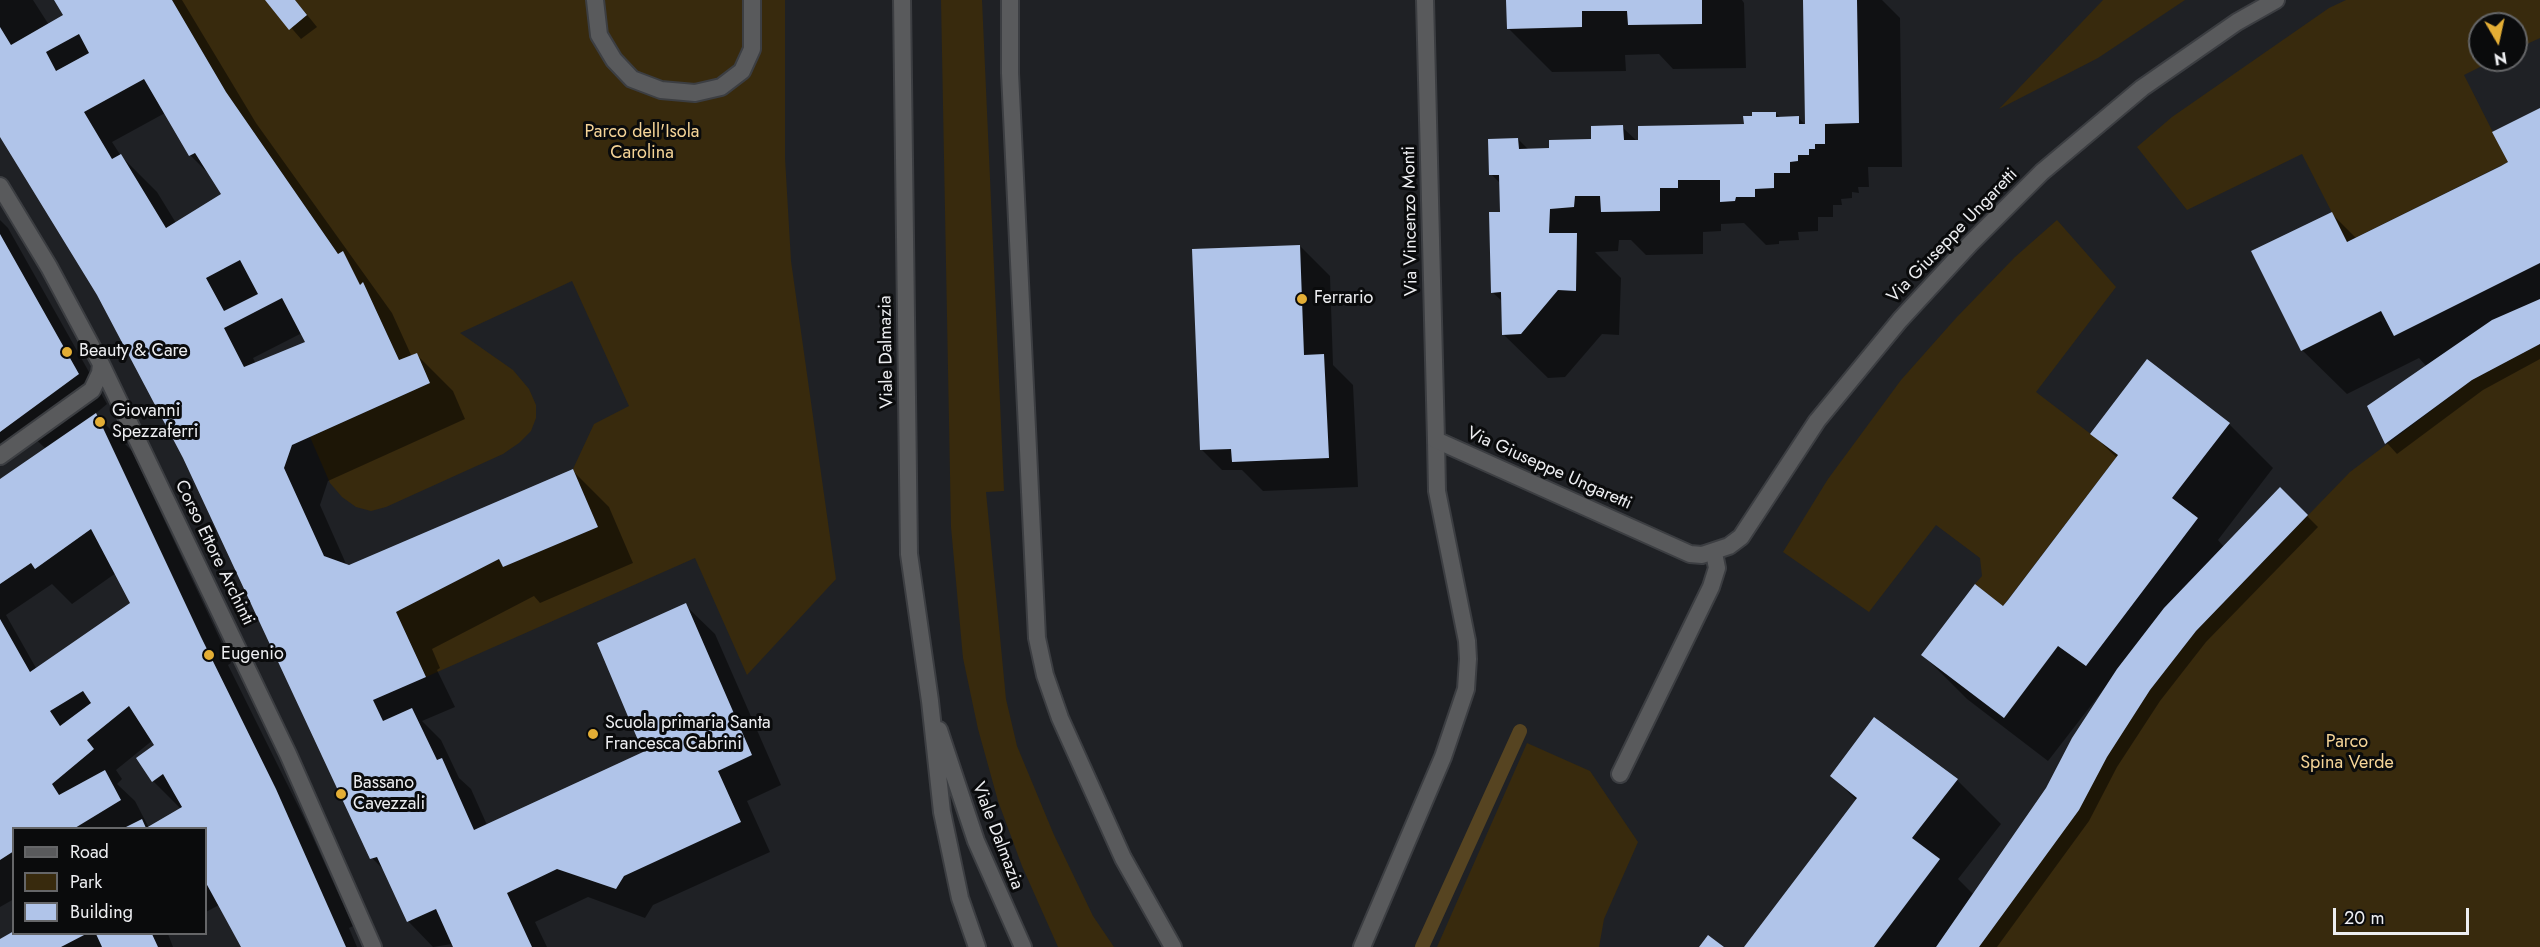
<!DOCTYPE html>
<html>
<head>
<meta charset="utf-8">
<style>
	body { margin:0 }
	#map { position:relative; width:2540px; height:947px; overflow:hidden; background:#1f2125; font-family:Jost,sans-serif }
	canvas { display:block }
	.legend { position:absolute; left:12px; top:827px; width:195px; height:108px; box-sizing:border-box; background:#0a0b0c; border:2px solid #656668; margin:0; padding:8px 10px; list-style:none; font-size:18px; color:#edeef1 }
	.legend li { display:flex; align-items:center; gap:12px; height:30px }
	.legend b { width:30px; border:2px solid #656668 }
	.north { position:absolute; left:2468px; top:12px; width:60px; height:60px; box-sizing:border-box; background:#0a0b0c; border:2px solid #656668; border-radius:50%; rotate:171deg; font-size:16px; font-weight:700; line-height:24px; text-align:center; color:#edeef1 }
	.north::after { content:''; display:block; margin:auto; width:21px; height:27px; background:#e4ae35; clip-path:polygon(50% 0,100% 100%,50% 72%,0 100%) }
	.scale { position:absolute; left:2333px; top:908px; width:136px; height:27px; box-sizing:border-box; border:3px solid #edeef1; border-top:0; padding-left:8px; font-size:18px; line-height:21px; white-space:nowrap; color:#edeef1; -webkit-text-stroke:4px #0a0b0c; paint-order:stroke }
</style>
</head>
<body>
<div id="map">
<canvas width="2540" height="947"></canvas>
<ul class="legend">
<li><b style="height:8px;background:#595a5c"></b>Road</li>
<li><b style="height:16px;background:#382a0d"></b>Park</li>
<li><b style="height:16px;background:#b0c4e9"></b>Building</li>
</ul>
<div class="north">N</div>
<div class="scale">20 m</div>
</div>
<script>
const ctx = document.querySelector('canvas').getContext('2d');
ctx.lineJoin = 'round';
function fillPath(path, color) { ctx.fillStyle = color; ctx.fill(path, 'evenodd'); }
const poly = rows => new Path2D(rows.map(r => 'M' + r).join(''));
function trace(path, color, width, dash) { ctx.strokeStyle = color; ctx.lineWidth = width; ctx.lineCap = dash ? 'butt' : 'round'; ctx.setLineDash(dash || []); ctx.stroke(path); }
function drawText(font, color, halo, rows, align = 'center') {
  ctx.font = font + ' Jost,sans-serif'; ctx.lineWidth = 6; ctx.setLineDash([]); ctx.textBaseline = 'middle'; ctx.strokeStyle = halo; ctx.fillStyle = color; for (const [text, x, y, turn = 0] of rows) {
    ctx.save(); ctx.translate(x, y); ctx.rotate((+turn || 0) * Math.PI / 180); ctx.textAlign = isNaN(turn) ? turn : align; if (halo) ctx.strokeText(text, 0, 0); ctx.fillText(text, 0, 0); ctx.restore();
  }
}
fillPath(poly([
	[172,0,785,0,785,158,791,261,836,579,747,675,695,558,426,677,396,612,499,559,503,567,598,527,573,469,594,424,629,406,572,281,460,333,513,370,529,389,536,405,536,418,531,431,519,443,503,454,386,507,371,511,356,507,342,497,330,483,310,437,430,383,399,360,363,282,360,285,343,252,338,254,226,92],
	[941,0,982,0,1004,491,986,492,1006,699,1017,746,1054,835,1093,916,1114,947,1058,947,1022,866,998,801,978,729,963,658,951,527],
	[2103,0,2185,0,2098,58,1999,109],
	[2346,0,2540,0,2540,38,2516,49,2516,24,2480,24,2480,60,2494,60,2464,75,2508,162,2347,242,2302,154,2187,210,2137,147,2172,117,2329,8],
	[2057,220,2116,287,2036,392,2118,455,2003,606,1975,584,1982,576,1980,558,1936,525,1869,612,1783,552,1828,479,1901,380,1956,318,2015,257],
	[2540,344,2540,947,1979,947,2150,690,2196,631,2350,472,2472,380],
	[1527,743,1590,771,1638,842,1604,919,1599,947,1437,947]
]), '#382a0d');
fillPath(poly([
	[0,0,33,0,49,25,65,16,56,0,182,0,256,123,392,313,412,357,417,355,453,391,465,419,328,481,320,505,347,566,572,470,609,507,633,563,540,603,534,596,432,649,440,668,437,670,455,707,422,721,441,740,459,778,471,789,487,825,645,753,685,605,715,634,781,785,747,801,770,852,653,905,645,918,588,897,535,922,547,947,455,947,452,944,433,947,408,921,385,871,372,858,184,458,98,294,0,134],
	[165,113,190,155,212,177,224,195,176,223,157,192,121,156,112,142],
	[302,333,308,343,256,364,253,358],
	[267,0,295,0,317,27,301,39],
	[1507,0,1742,0,1744,3,1746,68,1673,69,1659,54,1625,55,1626,71,1552,72,1508,28],
	[1804,0,1882,0,1900,18,1902,167,1868,167,1869,187,1858,187,1859,193,1852,192,1852,198,1841,199,1842,205,1833,205,1833,217,1818,217,1818,231,1798,232,1799,240,1779,241,1779,244,1766,245,1744,223,1721,224,1721,231,1703,232,1703,254,1646,255,1631,240,1619,240,1618,251,1595,252,1621,278,1619,335,1602,334,1565,377,1548,378,1503,334,1503,302,1492,292,1501,214,1501,184,1491,174,1518,139,1529,150,1550,150,1593,141,1622,127,1637,141,1745,125,1776,113,1781,118,1799,118,1806,126],
	[2540,110,2540,359,2483,390,2397,454,2387,443,2369,407,2427,367,2419,358,2347,394,2302,350,2331,213,2357,239,2510,163],
	[0,220,8,228,107,404,95,414,132,451,231,663,228,665,305,820,353,926,349,928,357,947,243,947,219,905,206,912,206,828,14,828,14,899,0,907,0,480,46,449,27,431,0,450],
	[116,573,132,604,36,668,6,615,52,584,72,604],
	[153,740,156,746,153,781,181,809,149,828,135,801,117,784,122,779,116,770],
	[1300,246,1330,276,1333,365,1353,385,1358,487,1263,491,1242,470,1222,470,1201,449],
	[2229,424,2273,468,2218,540,2224,547,2280,489,2318,527,2206,642,2160,701,2117,767,2089,821,1997,947,1746,947,1857,801,1832,776,1957,780,2001,824,1958,879,1974,895,2048,789,2105,691,2103,690,2048,761,1967,699,1923,655,2004,608,2117,458,2092,434],
	[14,934,168,934,173,947,0,947,0,940]
]), '#0007');
trace(poly([
	[1422,947,1520,731]
]), '#564421', 14);
fillPath(poly([
	[54,0,172,0,226,92,338,254,343,251,360,285,363,282,399,360,417,353,430,383,292,445,284,468,324,556,349,565,573,469,598,527,503,567,499,559,396,612,426,677,373,700,383,721,412,708,437,760,442,758,474,830,643,752,597,643,686,603,752,755,718,771,741,822,624,876,616,889,557,869,507,893,532,947,453,947,436,909,407,922,377,857,370,859,183,458,97,295,0,137,0,27,11,45,63,15],
	[79,34,89,53,56,71,46,52],
	[144,79,189,156,195,153,221,194,166,228,121,154,112,159,84,112],
	[240,260,258,294,224,311,206,278],
	[282,298,305,342,244,367,224,328],
	[265,0,295,0,307,15,289,30],
	[1506,0,1702,0,1702,24,1628,25,1627,11,1582,11,1582,27,1507,29],
	[1803,0,1857,0,1859,123,1825,124,1825,144,1815,144,1815,149,1809,149,1809,155,1798,155,1798,161,1790,162,1790,173,1774,173,1774,188,1755,189,1755,197,1736,197,1735,201,1720,202,1720,180,1678,180,1678,188,1660,188,1660,211,1601,212,1600,196,1575,196,1574,207,1550,209,1549,233,1577,233,1576,291,1558,290,1521,334,1502,335,1501,292,1491,293,1489,212,1500,212,1499,175,1489,175,1488,139,1518,138,1519,149,1549,148,1549,140,1591,139,1591,126,1623,125,1624,140,1638,140,1638,126,1744,124,1743,116,1752,116,1752,112,1776,112,1776,117,1799,116,1799,124,1805,124],
	[2540,108,2540,263,2394,336,2381,311,2301,351,2251,251,2332,212,2347,242,2501,166,2508,162,2492,132],
	[0,234,79,374,0,432],
	[1300,245,1304,355,1324,354,1329,458,1232,462,1231,449,1200,450,1192,249],
	[2540,299,2540,344,2472,380,2385,444,2367,406,2492,320],
	[2147,359,2230,423,2172,498,2198,518,2086,666,2058,646,2004,718,1921,655,1975,584,2003,606,2008,600,2118,455,2090,434],
	[96,413,201,637,276,789,346,947,241,947,206,883,206,828,146,828,182,807,163,774,152,782,136,758,154,745,129,706,87,740,94,749,52,784,59,795,105,770,121,800,75,828,14,828,14,851,0,860,0,619,30,672,130,603,91,529,35,569,31,563,0,584,0,479],
	[83,691,91,703,60,726,50,711],
	[2280,487,2308,515,2196,631,2150,690,2107,757,2079,810,1979,947,1936,947,2046,788,2072,738,2117,669,2164,608],
	[1874,717,1958,779,1912,838,1940,859,1874,947,1744,947,1857,798,1830,776],
	[142,819,146,828,124,828],
	[14,931,14,934,86,934,61,947,0,947,0,939],
	[96,934,152,934,158,947,102,947],
	[1708,935,1724,947,1699,947]
]), '#b0c4e9');
const service = poly([
	[1010,0,1010,73,1037,638,1045,675,1060,718,1123,858,1173,947],
	[1362,947,1443,757,1466,689,1468,659,1467,641,1437,491,1436,440]
]);
const pedestrian = poly([
	[595,0,599,35,614,60,632,79,661,90,695,93,721,87,742,71,752,49,752,0]
]);
const minor = poly([
	[1425,0,1436,440,1690,554,1702,555,1729,546,1741,537,1817,421,1900,320,1970,244,2042,172,2142,88,2237,22,2276,0],
	[0,186,49,267,101,364,288,754,373,947],
	[0,456,92,390,100,373,101,364],
	[1620,774,1711,587,1717,568,1714,553]
]);
const tertiary = poly([
	[902,0,909,554,930,701,942,812,960,898,977,947],
	[939,730,976,841,1023,947]
]);
trace(service, '#3c3e42', 20);
trace(pedestrian, '#3c3e42', 20);
trace(minor, '#3c3e42', 20);
trace(tertiary, '#3c3e42', 20);
trace(service, '#595a5c', 16);
trace(pedestrian, '#595a5c', 16);
trace(minor, '#595a5c', 16);
trace(tertiary, '#595a5c', 16);
for (const [x, y, r, color] of [
	[1302,299,6,"#e4ae35"],
	[67,352,6,"#e4ae35"],
	[100,422,6,"#e4ae35"],
	[209,655,6,"#e4ae35"],
	[593,734,6,"#e4ae35"],
	[341,794,6,"#e4ae35"]
]) { const dot = new Path2D(); dot.arc(x, y, r, 0, 2 * Math.PI); ctx.fillStyle = color; ctx.fill(dot); trace(dot, '#0a0b0c', 2); }
drawText('18px', '#f5d497', '#0a0b0c', [
	["Parco dell'Isola",642,133],
	["Carolina",642,154],
	["Parco",2347,743],
	["Spina Verde",2347,764]
]);
drawText('18px', '#edeef1', '#0a0b0c', [
	["Via Vincenzo Monti",1411,221,-91],
	["Via Giuseppe Ungaretti",1953,236,-46],
	["Viale Dalmazia",887,352,-91],
	["Via Giuseppe Ungaretti",1549,469,24],
	["Corso Ettore Archinti",214,553,64],
	["Viale Dalmazia",997,836,69]
]);
drawText('18px', '#edeef1', '#0a0b0c', [
	["Ferrario",1314,299],
	["Beauty & Care",79,352],
	["Giovanni",112,412],
	["Spezzaferri",112,433],
	["Eugenio",221,655],
	["Scuola primaria Santa",605,724],
	["Francesca Cabrini",605,745],
	["Bassano",353,784],
	["Cavezzali",353,805]
], 'left');
</script>
</body>
</html>
